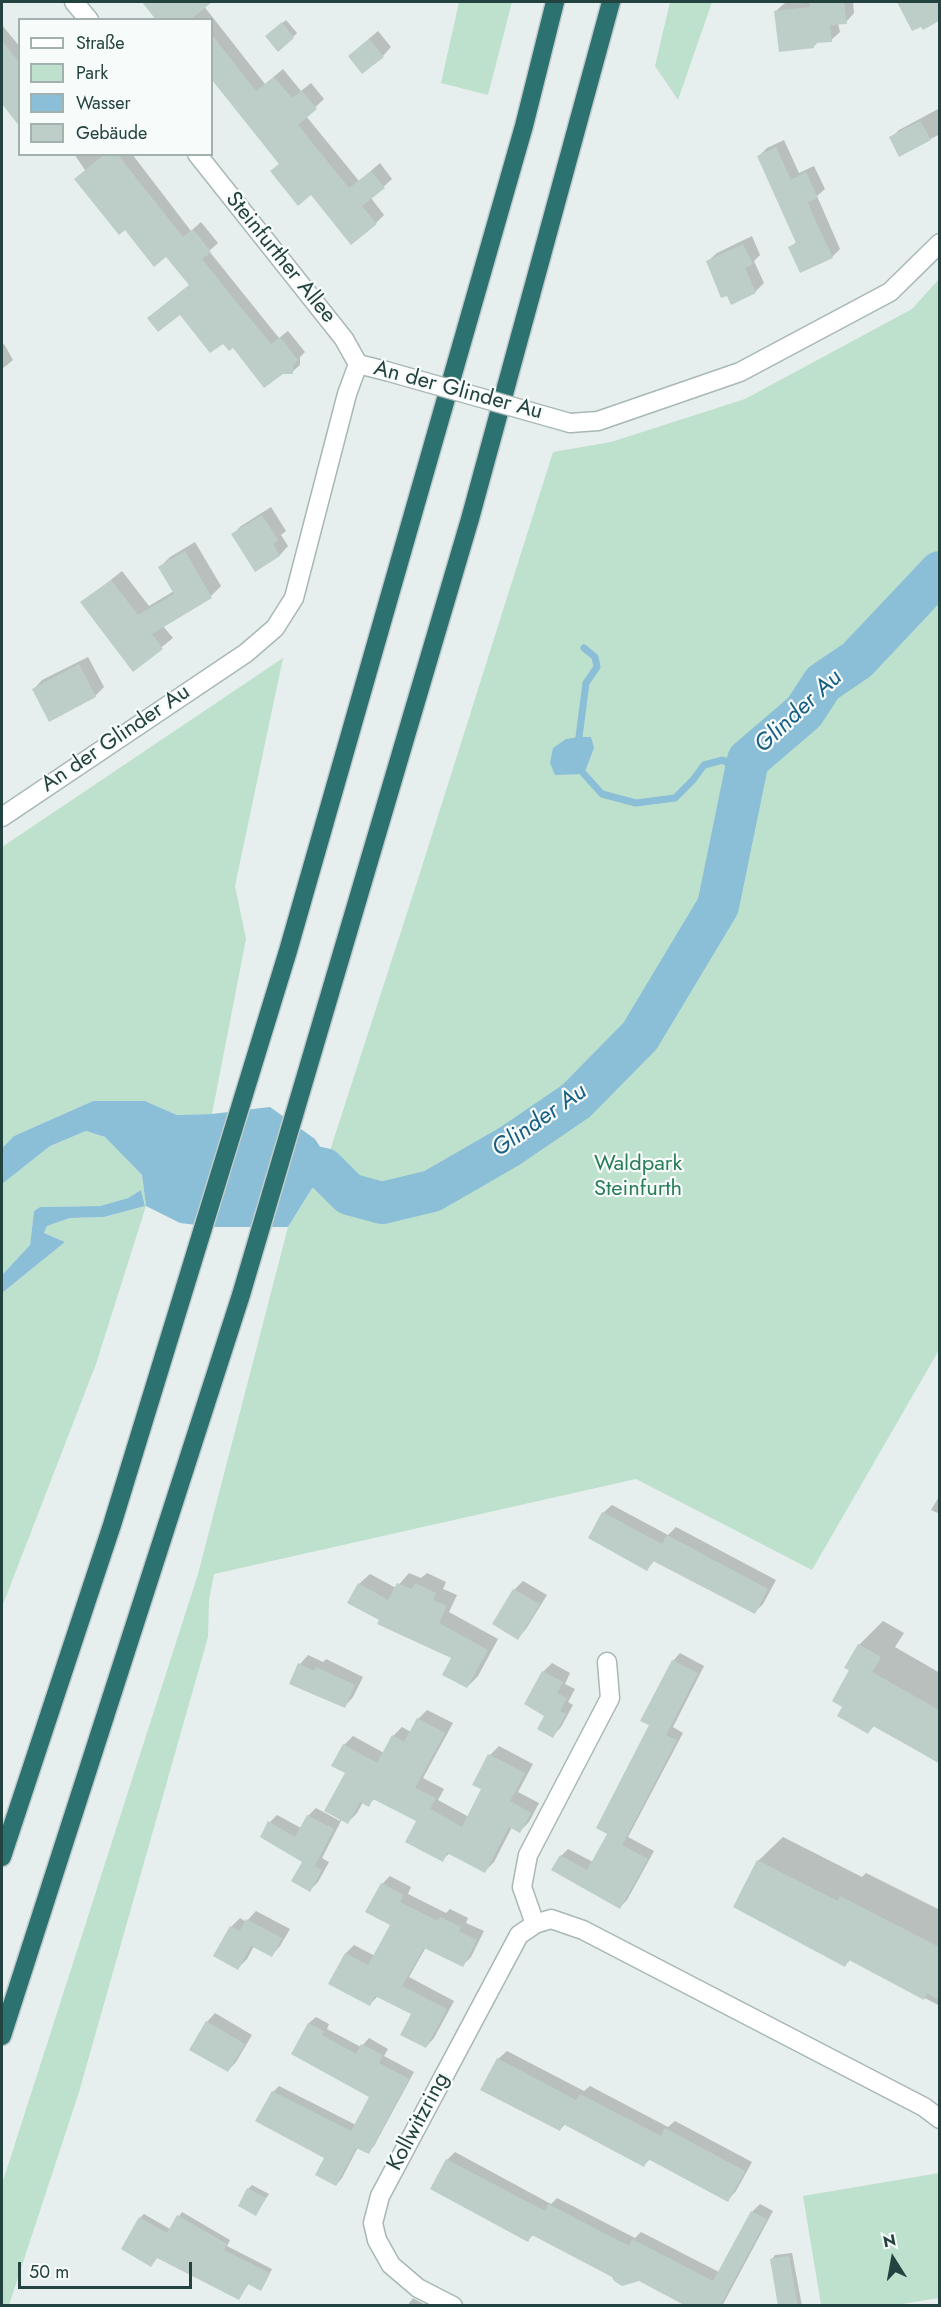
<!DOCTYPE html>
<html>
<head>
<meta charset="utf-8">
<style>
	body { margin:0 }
	#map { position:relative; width:941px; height:2307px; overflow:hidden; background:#e6efed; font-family:Jost,sans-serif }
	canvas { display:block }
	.frame { position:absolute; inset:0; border:3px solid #234340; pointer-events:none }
	.legend { position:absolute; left:18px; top:18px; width:195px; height:138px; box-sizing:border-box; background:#f7fbfa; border:2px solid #a2b1b0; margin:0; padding:8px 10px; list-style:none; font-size:18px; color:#234340 }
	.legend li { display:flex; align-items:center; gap:12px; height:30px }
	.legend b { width:30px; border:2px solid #a2b1b0 }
	.north { position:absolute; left:863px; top:2229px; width:60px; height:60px; -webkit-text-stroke:4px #f7fbfa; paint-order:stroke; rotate:349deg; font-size:16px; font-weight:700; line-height:24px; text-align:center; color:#234340 }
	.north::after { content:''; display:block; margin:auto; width:21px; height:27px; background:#234340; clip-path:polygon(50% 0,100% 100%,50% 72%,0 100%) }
	.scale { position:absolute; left:18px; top:2262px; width:174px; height:27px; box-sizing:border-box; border:3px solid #234340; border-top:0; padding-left:8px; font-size:18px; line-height:21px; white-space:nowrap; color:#234340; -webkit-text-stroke:4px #f7fbfa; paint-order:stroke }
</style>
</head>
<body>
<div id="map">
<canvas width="941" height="2307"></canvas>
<div class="frame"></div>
<ul class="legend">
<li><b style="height:8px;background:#fff"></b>Straße</li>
<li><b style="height:16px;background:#bee1ce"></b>Park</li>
<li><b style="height:16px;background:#8bbed7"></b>Wasser</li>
<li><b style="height:16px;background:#bdcec9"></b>Gebäude</li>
</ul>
<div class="north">N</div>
<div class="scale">50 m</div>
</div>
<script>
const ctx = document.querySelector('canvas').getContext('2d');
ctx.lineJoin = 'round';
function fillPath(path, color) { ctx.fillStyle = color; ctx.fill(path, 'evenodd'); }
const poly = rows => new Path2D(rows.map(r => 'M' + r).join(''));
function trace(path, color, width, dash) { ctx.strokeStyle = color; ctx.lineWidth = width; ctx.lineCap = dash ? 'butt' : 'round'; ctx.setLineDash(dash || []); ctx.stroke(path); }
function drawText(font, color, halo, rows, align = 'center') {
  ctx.font = font + ' Jost,sans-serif'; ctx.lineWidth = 4.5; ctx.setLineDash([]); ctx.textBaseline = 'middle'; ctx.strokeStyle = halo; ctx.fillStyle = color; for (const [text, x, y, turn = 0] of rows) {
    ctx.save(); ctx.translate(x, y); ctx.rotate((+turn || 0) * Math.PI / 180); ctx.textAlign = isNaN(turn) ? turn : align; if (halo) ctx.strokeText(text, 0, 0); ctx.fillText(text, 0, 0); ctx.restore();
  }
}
fillPath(poly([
	[459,2,512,2,488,95,441,83],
	[670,2,712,2,678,100,655,66],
	[939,279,939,1350,812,1570,636,1479,214,1574,209,1600,208,1637,79,2092,9,2305,2,2306,2,2184,198,1574,288,1227,324,1169,418,879,553,452,611,442,745,399,912,309],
	[283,658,235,886,246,939,212,1114,177,1115,145,1101,93,1101,14,1136,2,1148,2,847],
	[86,1131,105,1137,142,1175,146,1206,96,1364,2,1607,2,1293,65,1242,44,1233,47,1226,70,1218,104,1217,145,1206,141,1190,128,1198,100,1206,40,1207,34,1211,30,1245,2,1275,2,1184,50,1146],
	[939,2173,939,2298,896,2305,821,2305,803,2196]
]), '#bee1ce');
fillPath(poly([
	[579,737,591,737,594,748,584,774,555,775,550,763,553,748,566,739],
	[93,1101,145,1101,177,1115,212,1114,270,1107,315,1139,328,1159,324,1169,288,1227,214,1227,180,1223,146,1206,142,1175,105,1137,86,1131,50,1146,2,1184,2,1148,14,1136],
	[141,1190,145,1206,104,1217,70,1218,47,1226,44,1233,65,1242,2,1293,2,1275,30,1245,34,1211,40,1207,100,1206,128,1198]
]), '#8bbed7');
fillPath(poly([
	[144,2,207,2,203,5,265,84,283,69,301,91,311,83,324,99,306,116,359,181,380,163,392,179,371,198,384,215,376,223,312,193,281,163,212,77,212,20,158,20],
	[796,2,853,2,854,13,846,22,838,23,840,32,831,40,819,41,814,46,776,11,785,3],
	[902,2,940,2,940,16,912,29,900,4],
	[286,20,297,33,293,37,271,32],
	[2,25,20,47,20,119,17,121,2,102],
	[378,31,391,47,383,56,358,48],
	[940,108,940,134,900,155,891,138,899,130],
	[784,140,799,173,814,166,825,189,817,196,840,249,832,257,790,248,797,241,759,156,767,148],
	[74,154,132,154,191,231,201,222,218,243,209,251,279,338,288,331,305,352,300,357,300,365,292,372,190,284,167,255,125,228],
	[752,236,760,255,754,261,764,283,755,292,708,261,717,253],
	[4,344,13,360,2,369,2,346],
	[271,507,286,531,281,535,288,546,280,555,255,570,233,534,241,526],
	[195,542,221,586,211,596,163,626,173,638,133,670,82,603,122,571,149,606,174,591,160,567,170,557],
	[88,657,104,687,95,696,34,689,42,680],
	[940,1495,940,1514,931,1510],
	[612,1505,668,1535,676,1527,776,1580,763,1604,754,1613,655,1560,647,1569,603,1513],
	[409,1573,421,1578,427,1573,446,1582,443,1589,457,1595,449,1612,498,1639,478,1676,467,1687,453,1657,381,1619,359,1584,370,1574,396,1588],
	[523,1581,547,1595,526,1629,518,1638,494,1623,514,1590],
	[883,1621,904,1633,895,1647,940,1673,940,1764,875,1725,868,1732,844,1706,851,1670,859,1645],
	[680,1653,704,1666,673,1727,683,1733,628,1837,654,1851,627,1900,620,1907,561,1856,568,1849,593,1862,609,1833,651,1725,642,1720,673,1661],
	[308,1655,323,1662,326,1659,363,1677,353,1697,345,1706,300,1664],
	[552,1663,570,1673,565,1684,575,1689,568,1702,573,1705,561,1727,553,1736,546,1715,543,1672],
	[427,1710,453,1723,423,1778,444,1789,438,1800,469,1817,483,1789,490,1755,499,1746,533,1764,518,1792,539,1803,529,1822,520,1831,512,1827,494,1862,485,1871,450,1853,442,1860,418,1820,375,1798,368,1805,363,1802,357,1813,348,1822,342,1819,322,1858,329,1862,318,1882,310,1890,304,1861,270,1822,277,1815,301,1828,308,1816,316,1808,340,1821,347,1773,344,1745,353,1736,384,1753,393,1736,402,1727,411,1732,418,1719],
	[783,1837,862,1877,866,1873,940,1910,940,2006,851,1959,845,1965,735,1906,758,1861],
	[390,1876,411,1887,408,1894,446,1913,450,1909,468,1918,466,1923,484,1931,471,1957,463,1965,426,1947,409,1977,454,2001,434,2038,426,2047,413,2014,378,1996,370,2004,330,1983,346,1953,354,1945,375,1956,392,1924,382,1884],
	[256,1911,290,1929,280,1946,272,1955,254,1946,247,1959,238,1968,231,1927,240,1918,246,1922],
	[215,2013,252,2035,236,2062,228,2071,207,2022],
	[316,2017,329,2024,327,2029,361,2047,369,2038,388,2049,384,2056,414,2072,374,2146,368,2152,358,2147,342,2178,336,2185,326,2158,273,2092,279,2086,356,2125,371,2096,293,2053,309,2023],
	[507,2051,584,2091,590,2086,668,2127,675,2121,752,2162,736,2191,728,2200,650,2159,644,2165,565,2124,560,2130,498,2059],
	[455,2152,551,2204,557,2198,635,2238,641,2232,719,2272,752,2212,760,2204,773,2211,722,2306,689,2306,639,2280,613,2276,534,2234,528,2240,447,2160],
	[252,2185,269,2194,255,2215,248,2189],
	[182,2212,230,2240,227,2246,272,2269,264,2285,260,2289,249,2283,239,2298,158,2257,151,2265,140,2218,144,2214,170,2229],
	[792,2253,802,2306,779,2306,772,2259,775,2255],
	[413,2298,427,2306,407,2306]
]), '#0003');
trace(poly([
	[579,737,586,683,597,667,595,657,584,648],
	[584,774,602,794,636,803,675,798,693,780,704,765,723,760,735,768,743,782]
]), '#8bbed7', 7);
trace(poly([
	[267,1164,310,1166,324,1169,349,1194,382,1203,432,1191,510,1146,576,1101,640,1036,718,906,748,760,804,712,823,683,857,660,940,572]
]), '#8bbed7', 42);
fillPath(poly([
	[142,2,212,2,190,20,156,20],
	[809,2,844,2,847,24,830,25,832,42,814,43,814,48,779,52,774,11,810,7],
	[897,2,939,2,939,21,923,30,921,27,912,31],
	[282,22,294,38,278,52,265,36],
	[212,35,256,91,274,77,292,98,302,91,317,109,298,125,349,188,371,171,385,188,362,206,377,224,351,245,311,195,298,206,270,171,279,164,212,80],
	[369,39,384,57,362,74,348,56],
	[2,41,20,63,20,127,2,104],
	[920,121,931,140,899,157,889,137],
	[776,147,791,180,806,172,818,198,808,202,811,211,833,258,800,273,788,247,796,243,757,156],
	[105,154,117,154,183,237,193,229,211,252,202,259,234,299,271,344,280,337,298,360,293,366,293,374,283,374,264,388,233,348,229,351,223,344,210,353,180,315,158,332,147,318,189,285,166,257,154,267,125,230,119,235,74,179],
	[743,244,753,264,745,268,756,293,731,305,727,296,721,298,706,261],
	[262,515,278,540,273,544,280,556,255,572,231,534],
	[185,551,212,598,152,634,163,649,133,672,80,602,111,580,138,615,174,594,158,567],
	[79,664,96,697,49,722,32,689],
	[602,1512,662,1544,667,1535,768,1589,755,1614,653,1561,647,1571,588,1538],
	[358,1583,388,1600,397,1583,412,1589,415,1583,436,1593,433,1600,447,1606,439,1623,488,1650,467,1688,442,1675,451,1658,377,1624,379,1620,347,1603],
	[513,1589,540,1604,518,1640,492,1624],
	[858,1644,881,1657,872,1672,939,1710,939,1763,873,1726,868,1734,837,1716,842,1707,832,1701,849,1670,844,1668],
	[672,1660,698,1673,666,1735,677,1740,622,1845,648,1859,620,1909,551,1870,560,1855,587,1870,607,1834,596,1828,649,1725,640,1721],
	[298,1663,314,1671,316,1667,355,1685,345,1708,289,1684],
	[542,1671,563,1682,557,1693,567,1698,560,1711,566,1714,553,1738,537,1729,544,1716,524,1704],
	[417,1718,445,1733,415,1788,436,1798,430,1809,462,1827,481,1789,472,1785,488,1754,525,1773,510,1801,531,1813,520,1833,509,1827,485,1873,447,1853,443,1862,405,1842,416,1821,373,1799,369,1807,360,1802,348,1824,324,1811,345,1773,331,1766,343,1744,377,1763,392,1735,404,1742],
	[307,1815,334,1829,315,1866,322,1870,310,1892,291,1881,302,1862,260,1837,268,1821,295,1837],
	[757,1860,838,1901,840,1896,939,1947,939,2000,927,1993,924,2000,849,1960,845,1967,733,1907],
	[381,1883,404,1895,400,1902,438,1921,440,1917,461,1927,459,1931,477,1940,463,1967,424,1948,402,1986,447,2009,426,2048,400,2035,411,2014,375,1996,370,2006,328,1984,345,1953,368,1965,390,1925,365,1912],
	[246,1919,282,1938,272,1957,251,1946,238,1970,213,1956,230,1926,240,1931],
	[206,2021,245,2044,228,2072,189,2050],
	[308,2023,324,2031,322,2035,356,2054,361,2044,383,2055,379,2063,409,2079,369,2154,356,2148,336,2186,315,2175,324,2158,255,2121,272,2091,351,2131,369,2097,291,2054],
	[497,2058,576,2100,580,2094,661,2136,665,2128,745,2171,728,2202,648,2159,644,2167,563,2124,560,2131,480,2090],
	[446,2159,545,2211,548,2204,629,2246,632,2239,713,2281,751,2211,767,2219,720,2306,686,2306,639,2281,622,2286,614,2281,612,2277,532,2235,528,2242,430,2189],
	[247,2188,266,2198,256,2216,238,2206],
	[177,2215,227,2244,224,2250,270,2273,261,2291,248,2284,239,2300,157,2258,151,2267,121,2249,139,2217,167,2233],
	[789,2256,798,2306,778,2306,770,2259]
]), '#bdcec9');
const street = poly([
	[74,2,89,20],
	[197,154,344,339,358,364],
	[570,423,598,421,740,372,890,292,940,243],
	[2,817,246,653,275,628,294,598,347,394,358,364,386,371],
	[535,1924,551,1919,583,1930,924,2107,940,2119],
	[453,2306,418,2288,391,2265,377,2240,373,2223,380,2196,519,1935,535,1924,522,1887,528,1855,610,1698,607,1662]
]);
const highway = poly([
	[2,1857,112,1525,288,951,524,126,555,2],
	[2,2036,241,1295,470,519,611,2]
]);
trace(street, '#a8b8b6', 21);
trace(highway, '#c1caca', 21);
trace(street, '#fff', 18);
trace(highway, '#2c7270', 18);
const streetBridge = poly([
	[386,371,570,423]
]);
trace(streetBridge, '#a8b8b6', 21, []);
trace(streetBridge, '#fff', 18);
drawText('22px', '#234340', '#f7fbfa', [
	["Steinfurther Allee",280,258,51],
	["An der Glinder Au",458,391,15],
	["An der Glinder Au",116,739,-34],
	["Kollwitzring",419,2122,-62]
]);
drawText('22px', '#2a7d59', '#f7fbfa', [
	["Waldpark",638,1165],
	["Steinfurth",638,1190]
]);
drawText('italic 24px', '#185f84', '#f7fbfa', [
	["Glinder Au",799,712,-43],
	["Glinder Au",540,1121,-35]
]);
</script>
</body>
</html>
